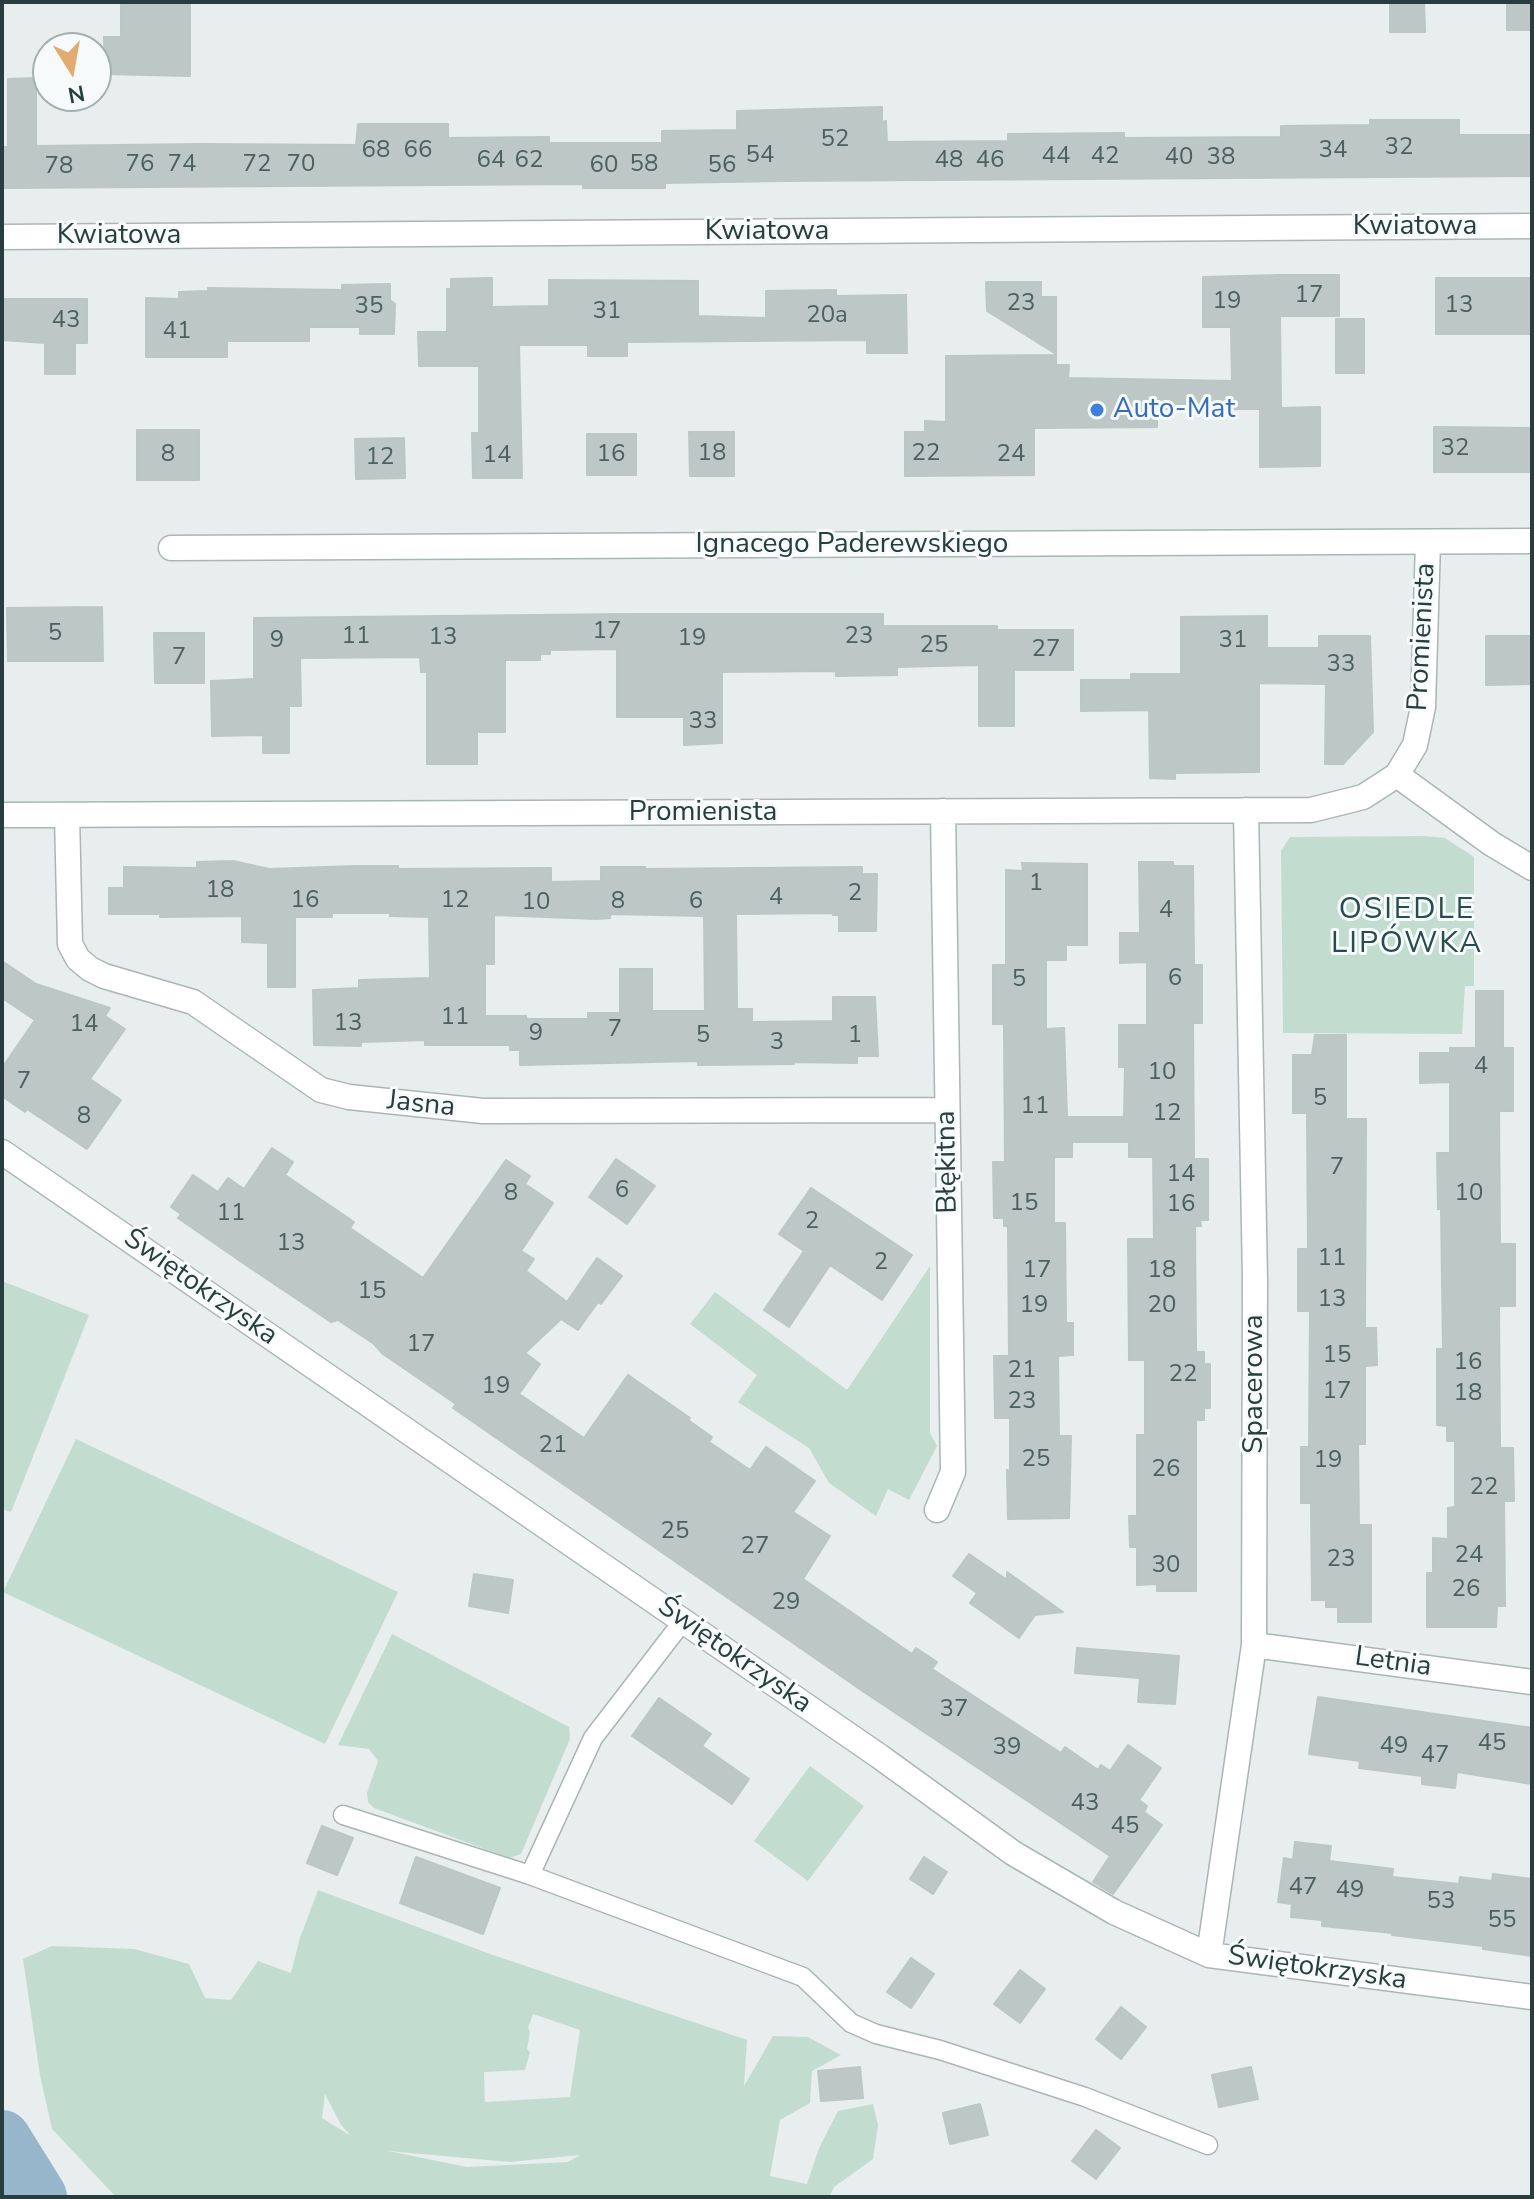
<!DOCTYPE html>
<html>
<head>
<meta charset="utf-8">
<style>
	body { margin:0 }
	#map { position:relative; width:1534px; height:2199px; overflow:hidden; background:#e7eeed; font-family:"Nunito Sans",sans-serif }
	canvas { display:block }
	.frame { position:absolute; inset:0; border:4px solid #283e3e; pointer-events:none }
	.north { position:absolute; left:32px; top:32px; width:80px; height:80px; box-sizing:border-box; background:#f7fafa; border:2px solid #a4afaf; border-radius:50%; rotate:169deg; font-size:22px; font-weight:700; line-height:32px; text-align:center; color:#283e3e }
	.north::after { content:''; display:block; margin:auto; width:28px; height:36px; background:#e1ab71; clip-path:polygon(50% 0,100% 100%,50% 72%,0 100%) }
</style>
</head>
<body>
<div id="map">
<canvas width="1534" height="2199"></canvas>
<div class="frame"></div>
<div class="north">N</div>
</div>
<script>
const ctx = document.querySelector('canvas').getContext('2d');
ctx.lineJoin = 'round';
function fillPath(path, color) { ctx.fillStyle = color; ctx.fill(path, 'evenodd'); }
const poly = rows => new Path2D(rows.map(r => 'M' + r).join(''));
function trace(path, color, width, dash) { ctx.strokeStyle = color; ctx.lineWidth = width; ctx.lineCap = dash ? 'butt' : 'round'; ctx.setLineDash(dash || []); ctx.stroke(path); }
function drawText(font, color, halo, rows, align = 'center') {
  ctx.font = font + ' "Nunito Sans",sans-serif'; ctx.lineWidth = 6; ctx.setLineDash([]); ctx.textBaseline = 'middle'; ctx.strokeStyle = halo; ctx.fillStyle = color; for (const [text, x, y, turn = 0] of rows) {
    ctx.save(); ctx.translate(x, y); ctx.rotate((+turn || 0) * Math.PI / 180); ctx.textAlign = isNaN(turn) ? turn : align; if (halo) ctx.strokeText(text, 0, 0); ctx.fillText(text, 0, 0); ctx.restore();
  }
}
fillPath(poly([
	[1424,836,1445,838,1474,857,1474,986,1465,986,1462,1034,1283,1033,1281,851,1290,837],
	[930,1266,930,1433,937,1446,909,1500,888,1489,876,1516,829,1483,809,1448,738,1402,757,1375,690,1324,715,1292,847,1390],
	[2,1281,89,1315,11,1512,2,1509],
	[76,1439,398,1592,325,1744,3,1592],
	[392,1634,569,1727,570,1739,521,1854,509,1858,374,1808,368,1802,367,1793,378,1761,369,1749,338,1745],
	[810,1766,864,1806,808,1881,754,1841],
	[318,1890,490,1954,747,2040,744,2086,773,2036,808,2037,841,2055,812,2071,810,2103,780,2120,770,2176,807,2184,819,2148,838,2111,873,2104,878,2125,873,2159,834,2187,829,2197,116,2197,52,2129,40,2075,23,1959,52,1946,134,1949,189,1964,205,1998,231,2000,258,1961,291,1973,300,1938],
	[533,2014,580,2030,570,2097,485,2102,484,2072,525,2070,530,2052,527,2049,530,2032,528,2028],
	[325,2094,341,2125,351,2136,322,2118],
	[388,2151,510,2162,580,2155,568,2162,467,2167]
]), '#c3dcd0');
trace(poly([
	[2,2139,38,2197]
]), '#97b5cb', 58);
const building = poly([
	[121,2,190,2,190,76,105,74,104,37,121,37,121,2],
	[1390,2,1424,2,1425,32,1390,32,1390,2],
	[1507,2,1532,2,1532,30,1507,30,1507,2],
	[36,78,36,146,202,144,356,145,358,124,448,124,448,138,549,137,549,143,662,143,662,131,737,130,737,111,882,107,882,122,886,121,887,142,1008,141,1008,134,1124,133,1124,138,1281,137,1281,126,1370,125,1370,120,1459,120,1459,135,1532,135,1532,176,782,181,665,183,665,188,583,188,583,184,2,188,2,147,8,147,8,79,36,78],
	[1280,275,1339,275,1339,316,1280,316,1281,408,1320,407,1320,466,1260,467,1260,409,1157,409,1157,427,1034,428,1034,475,905,476,905,432,925,432,925,421,946,422,946,356,1056,355,1056,365,1069,365,1068,378,1232,381,1231,327,1203,327,1203,277,1280,275],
	[492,278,492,307,549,306,549,280,698,281,698,316,766,318,766,291,836,290,836,296,906,295,907,353,867,353,867,340,627,342,627,356,588,356,588,345,519,345,522,478,473,478,472,433,479,433,479,366,419,366,418,332,447,332,447,289,451,289,451,279,492,278],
	[1436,278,1532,278,1532,334,1436,334,1436,278],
	[986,282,1041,282,1041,297,1056,297,1056,354,987,311,986,282],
	[390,284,390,300,395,304,394,334,360,334,360,327,309,327,309,341,227,341,227,357,146,357,146,298,179,299,179,292,208,291,208,288,342,290,342,285,390,284],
	[2,299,87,299,87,343,75,343,75,374,45,374,45,343,2,340,2,299],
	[1336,319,1364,319,1364,373,1336,373,1336,319],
	[1434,427,1532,428,1532,472,1434,472,1434,427],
	[137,430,199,430,199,480,137,480,137,430],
	[689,432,734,432,734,476,690,476,689,432],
	[587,434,636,434,636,475,587,475,587,434],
	[404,438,405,478,356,479,355,439,404,438],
	[102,607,103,661,8,661,7,608,102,607],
	[630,614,883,614,883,626,997,626,997,630,1073,630,1073,670,1014,670,1014,726,979,726,979,665,897,667,897,675,836,676,836,671,722,672,722,743,684,745,684,717,617,717,617,649,550,650,550,654,540,654,540,660,505,660,505,732,477,732,477,764,427,764,427,672,421,672,420,657,300,658,301,706,289,706,289,753,263,753,263,735,212,736,211,681,254,679,254,618,630,614],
	[1267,616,1267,648,1319,648,1319,636,1370,636,1373,732,1343,764,1325,764,1326,684,1259,683,1259,772,1175,773,1175,779,1150,778,1149,710,1081,711,1081,680,1131,680,1131,674,1181,674,1181,617,1267,616],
	[154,633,204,633,204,683,155,683,154,633],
	[1486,636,1532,636,1532,684,1486,685,1486,636],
	[233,861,269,869,356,866,398,866,398,869,551,868,551,882,601,881,601,867,645,867,645,869,862,867,862,874,877,874,876,931,839,931,839,915,833,915,832,913,736,914,737,1009,752,1009,752,1022,833,1021,833,997,875,997,878,1056,857,1056,857,1063,794,1062,794,1064,698,1065,698,1061,520,1065,520,1050,510,1050,510,1045,425,1045,425,1040,361,1042,361,1046,314,1045,313,990,359,988,359,980,430,978,429,917,390,916,390,913,332,913,332,917,295,917,295,987,268,987,268,943,242,942,242,916,160,917,160,914,109,914,109,888,124,888,124,867,197,868,197,862,233,861],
	[610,914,704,916,705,1011,652,1011,652,969,620,969,620,1013,588,1013,588,1019,526,1019,526,1016,485,1016,485,964,494,964,494,915,597,919,610,918,610,914],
	[1139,862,1173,862,1173,866,1193,866,1194,965,1202,965,1202,1023,1193,1023,1194,1159,1208,1159,1208,1220,1200,1220,1201,1226,1195,1226,1196,1352,1204,1352,1204,1364,1210,1364,1210,1408,1204,1408,1204,1420,1196,1420,1196,1591,1157,1591,1157,1584,1137,1585,1137,1547,1130,1547,1129,1516,1137,1516,1137,1435,1145,1435,1145,1360,1129,1360,1128,1239,1154,1239,1153,1157,1129,1157,1129,1142,1072,1142,1072,1157,1054,1157,1054,1223,1065,1223,1066,1323,1073,1323,1073,1355,1058,1356,1059,1436,1071,1436,1069,1518,1008,1519,1007,1470,1010,1471,1010,1418,995,1418,994,1356,1009,1356,1008,1226,1004,1226,1004,1218,994,1218,993,1162,1005,1162,1004,1024,993,1024,993,965,1006,965,1006,870,1023,871,1022,863,1087,864,1087,945,1066,945,1066,960,1046,960,1046,1029,1064,1028,1067,1117,1124,1117,1125,1067,1119,1067,1119,1025,1147,1025,1147,962,1120,963,1120,933,1140,933,1139,862],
	[2,961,36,984,110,1008,105,1016,125,1029,90,1079,121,1100,87,1149,27,1109,25,1112,2,1096,2,1068,35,1020,2,998,2,961],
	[1476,991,1503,991,1503,1048,1513,1048,1513,1111,1499,1111,1500,1244,1515,1244,1515,1306,1499,1306,1500,1448,1513,1448,1514,1501,1504,1501,1505,1606,1497,1606,1496,1627,1427,1627,1427,1573,1433,1573,1433,1538,1448,1539,1448,1508,1455,1507,1455,1441,1447,1441,1447,1426,1437,1425,1437,1349,1443,1349,1441,1209,1438,1209,1437,1153,1450,1153,1450,1082,1420,1083,1420,1053,1450,1053,1450,1048,1476,1048,1476,991],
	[1315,1035,1346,1035,1346,1119,1366,1119,1365,1328,1376,1328,1377,1365,1365,1366,1365,1444,1358,1444,1359,1525,1371,1525,1371,1622,1338,1622,1338,1607,1326,1607,1326,1600,1312,1600,1311,1503,1301,1503,1301,1447,1309,1447,1310,1311,1298,1311,1298,1249,1308,1249,1307,1113,1293,1113,1293,1055,1312,1055,1315,1035],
	[272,1148,293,1162,285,1175,354,1222,350,1228,423,1278,506,1160,530,1176,525,1184,553,1203,521,1251,534,1259,526,1271,567,1302,597,1258,622,1276,601,1304,598,1302,578,1330,561,1319,525,1353,540,1364,519,1394,584,1438,628,1375,690,1418,688,1420,712,1437,709,1442,750,1470,766,1447,815,1481,793,1512,830,1536,803,1579,912,1654,916,1648,937,1662,932,1669,1061,1753,1065,1747,1098,1770,1101,1765,1110,1771,1128,1745,1161,1768,1139,1800,1147,1806,1144,1812,1162,1825,1113,1894,1093,1882,1110,1856,864,1692,453,1408,456,1404,383,1354,374,1344,338,1320,331,1322,240,1261,178,1218,181,1214,171,1207,193,1175,218,1192,228,1178,244,1189,272,1148],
	[616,1159,655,1186,627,1224,589,1197,616,1159],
	[811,1188,912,1255,882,1300,830,1265,789,1327,764,1310,804,1251,779,1234,811,1188],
	[969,1554,1007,1580,1007,1572,1063,1612,1035,1615,1019,1638,970,1603,977,1593,953,1576,969,1554],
	[474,1574,513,1580,508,1613,469,1606,474,1574],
	[1077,1648,1179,1656,1175,1704,1138,1702,1140,1678,1075,1673,1077,1648],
	[1318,1697,1532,1728,1532,1784,1457,1772,1455,1788,1422,1784,1422,1776,1359,1768,1360,1761,1309,1754,1318,1697],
	[659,1698,711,1734,702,1746,749,1779,732,1804,632,1736,659,1698],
	[322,1826,353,1838,337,1875,307,1863,322,1826],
	[1295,1842,1331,1846,1329,1861,1393,1869,1392,1877,1459,1884,1460,1877,1492,1881,1493,1874,1532,1879,1532,1956,1483,1949,1483,1946,1392,1935,1393,1933,1322,1926,1322,1920,1291,1917,1292,1904,1278,1902,1284,1858,1293,1860,1295,1842],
	[416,1857,500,1888,483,1934,400,1903,416,1857],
	[924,1857,947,1872,933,1894,910,1879,924,1857],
	[911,1958,934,1974,911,2008,887,1992,911,1958],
	[1020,1970,1045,1989,1020,2023,994,2004,1020,1970],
	[1121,2007,1146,2027,1121,2059,1096,2039,1121,2007],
	[860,2067,863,2098,821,2101,818,2071,860,2067],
	[1251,2067,1258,2099,1219,2107,1212,2075,1251,2067],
	[980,2104,988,2135,950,2144,943,2113,980,2104],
	[1096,2130,1120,2148,1096,2179,1072,2161,1096,2130]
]);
fillPath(building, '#bdc8c6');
trace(building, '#bac7c5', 2);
const service = poly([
	[343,1815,530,1875,803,1977,851,2023,876,2034,940,2050,1085,2097,1208,2145],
	[530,1875,593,1738,683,1621]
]);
const minor = poly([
	[2,237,1532,226],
	[1397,775,1492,844,1532,868],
	[2,815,1311,810,1363,797,1397,775,1415,745,1423,707,1428,542],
	[67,815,70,944,78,959,90,969,104,976,193,1002,321,1090,349,1097,483,1111,947,1110],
	[2,1152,879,1756,1013,1853,1114,1912,1209,1955,1532,1997],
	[937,1510,953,1472,943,811],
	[1254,1645,1532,1682],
	[1209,1955,1254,1645,1255,1279,1246,810]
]);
const tertiary = poly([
	[171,548,1532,541]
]);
trace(service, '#aab6b5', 21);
trace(minor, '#aab6b5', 27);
trace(tertiary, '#aab6b5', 27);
trace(service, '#fff', 18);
trace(minor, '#fff', 24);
trace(tertiary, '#fff', 24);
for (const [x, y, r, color] of [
	[1097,410,8,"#3f7fe0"]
]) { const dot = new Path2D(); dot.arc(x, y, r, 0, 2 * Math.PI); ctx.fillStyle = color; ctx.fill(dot); trace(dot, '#f7fafa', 3); }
drawText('24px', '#4d6060', null, [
	["52",835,140],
	["32",1399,148],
	["68",376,151],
	["66",418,151],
	["34",1333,151],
	["54",760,156],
	["44",1056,157],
	["42",1105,157],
	["40",1179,158],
	["38",1221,158],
	["64",491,161],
	["62",529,161],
	["48",949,161],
	["46",990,161],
	["76",140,165],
	["74",182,165],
	["72",257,165],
	["70",301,165],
	["58",644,165],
	["60",604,166],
	["56",722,166],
	["78",59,167],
	["17",1309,296],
	["19",1227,302],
	["23",1021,304],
	["13",1459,306],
	["35",369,307],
	["31",607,312],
	["20a",827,316],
	["43",66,321],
	["41",177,332],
	["32",1455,449],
	["18",712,454],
	["22",926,454],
	["8",168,455],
	["16",611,455],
	["24",1011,455],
	["14",497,456],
	["12",380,458],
	["17",607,632],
	["5",55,634],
	["11",356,637],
	["23",859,637],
	["13",443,638],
	["19",692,639],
	["9",277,641],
	["31",1233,641],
	["25",934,646],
	["27",1046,650],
	["7",179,658],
	["33",1341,665],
	["33",703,722],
	["1",1036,884],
	["18",220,891],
	["2",855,894],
	["4",776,898],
	["16",305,901],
	["12",455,901],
	["8",618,902],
	["6",696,902],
	["10",536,903],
	["4",1166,911],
	["6",1175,979],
	["5",1019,980],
	["11",455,1018],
	["13",348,1024],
	["14",84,1025],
	["7",615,1030],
	["9",536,1034],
	["5",703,1036],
	["1",855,1036],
	["3",777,1043],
	["4",1481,1067],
	["10",1162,1073],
	["7",24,1082],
	["5",1320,1099],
	["11",1035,1107],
	["12",1167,1114],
	["8",84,1117],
	["7",1337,1168],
	["14",1181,1175],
	["6",622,1191],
	["8",511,1194],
	["10",1469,1194],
	["15",1024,1204],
	["16",1181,1205],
	["11",231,1214],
	["2",812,1222],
	["13",291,1244],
	["11",1332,1259],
	["2",881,1263],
	["17",1037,1271],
	["18",1162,1271],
	["15",372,1292],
	["13",1332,1300],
	["19",1034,1306],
	["20",1162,1306],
	["17",421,1345],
	["15",1337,1356],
	["16",1468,1363],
	["21",1022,1371],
	["22",1183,1375],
	["19",496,1387],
	["17",1337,1392],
	["18",1468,1394],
	["23",1022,1402],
	["21",553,1446],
	["25",1036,1460],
	["19",1328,1461],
	["26",1166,1470],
	["22",1484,1488],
	["25",675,1532],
	["27",755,1547],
	["24",1469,1556],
	["23",1341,1560],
	["30",1166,1566],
	["26",1466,1590],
	["29",786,1603],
	["37",954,1710],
	["45",1492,1744],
	["49",1394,1747],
	["39",1007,1748],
	["47",1435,1756],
	["43",1085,1804],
	["45",1125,1827],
	["47",1303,1888],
	["49",1350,1891],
	["53",1441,1902],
	["55",1502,1921]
]);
drawText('28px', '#283e3e', '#f7fafa', [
	["Kwiatowa",1415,227],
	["Kwiatowa",767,232],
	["Kwiatowa",119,236],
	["Ignacego Paderewskiego",852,545],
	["Promienista",1423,637,-87],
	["Promienista",703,813],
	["Jasna",421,1105,6],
	["Błękitna",948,1162,-91],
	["Świętokrzyska",200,1288,35],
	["Spacerowa",1255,1384,-90],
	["Świętokrzyska",734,1656,35],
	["Letnia",1393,1663,8],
	["Świętokrzyska",1317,1969,8]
]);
drawText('28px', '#366cbe', '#f7fafa', [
	["Auto-Mat",1113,410]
], 'left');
ctx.letterSpacing = '2px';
drawText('30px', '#264d4e', '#f7fafa', [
	["OSIEDLE",1407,911],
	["LIPÓWKA",1407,945]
]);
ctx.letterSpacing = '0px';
</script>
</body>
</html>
